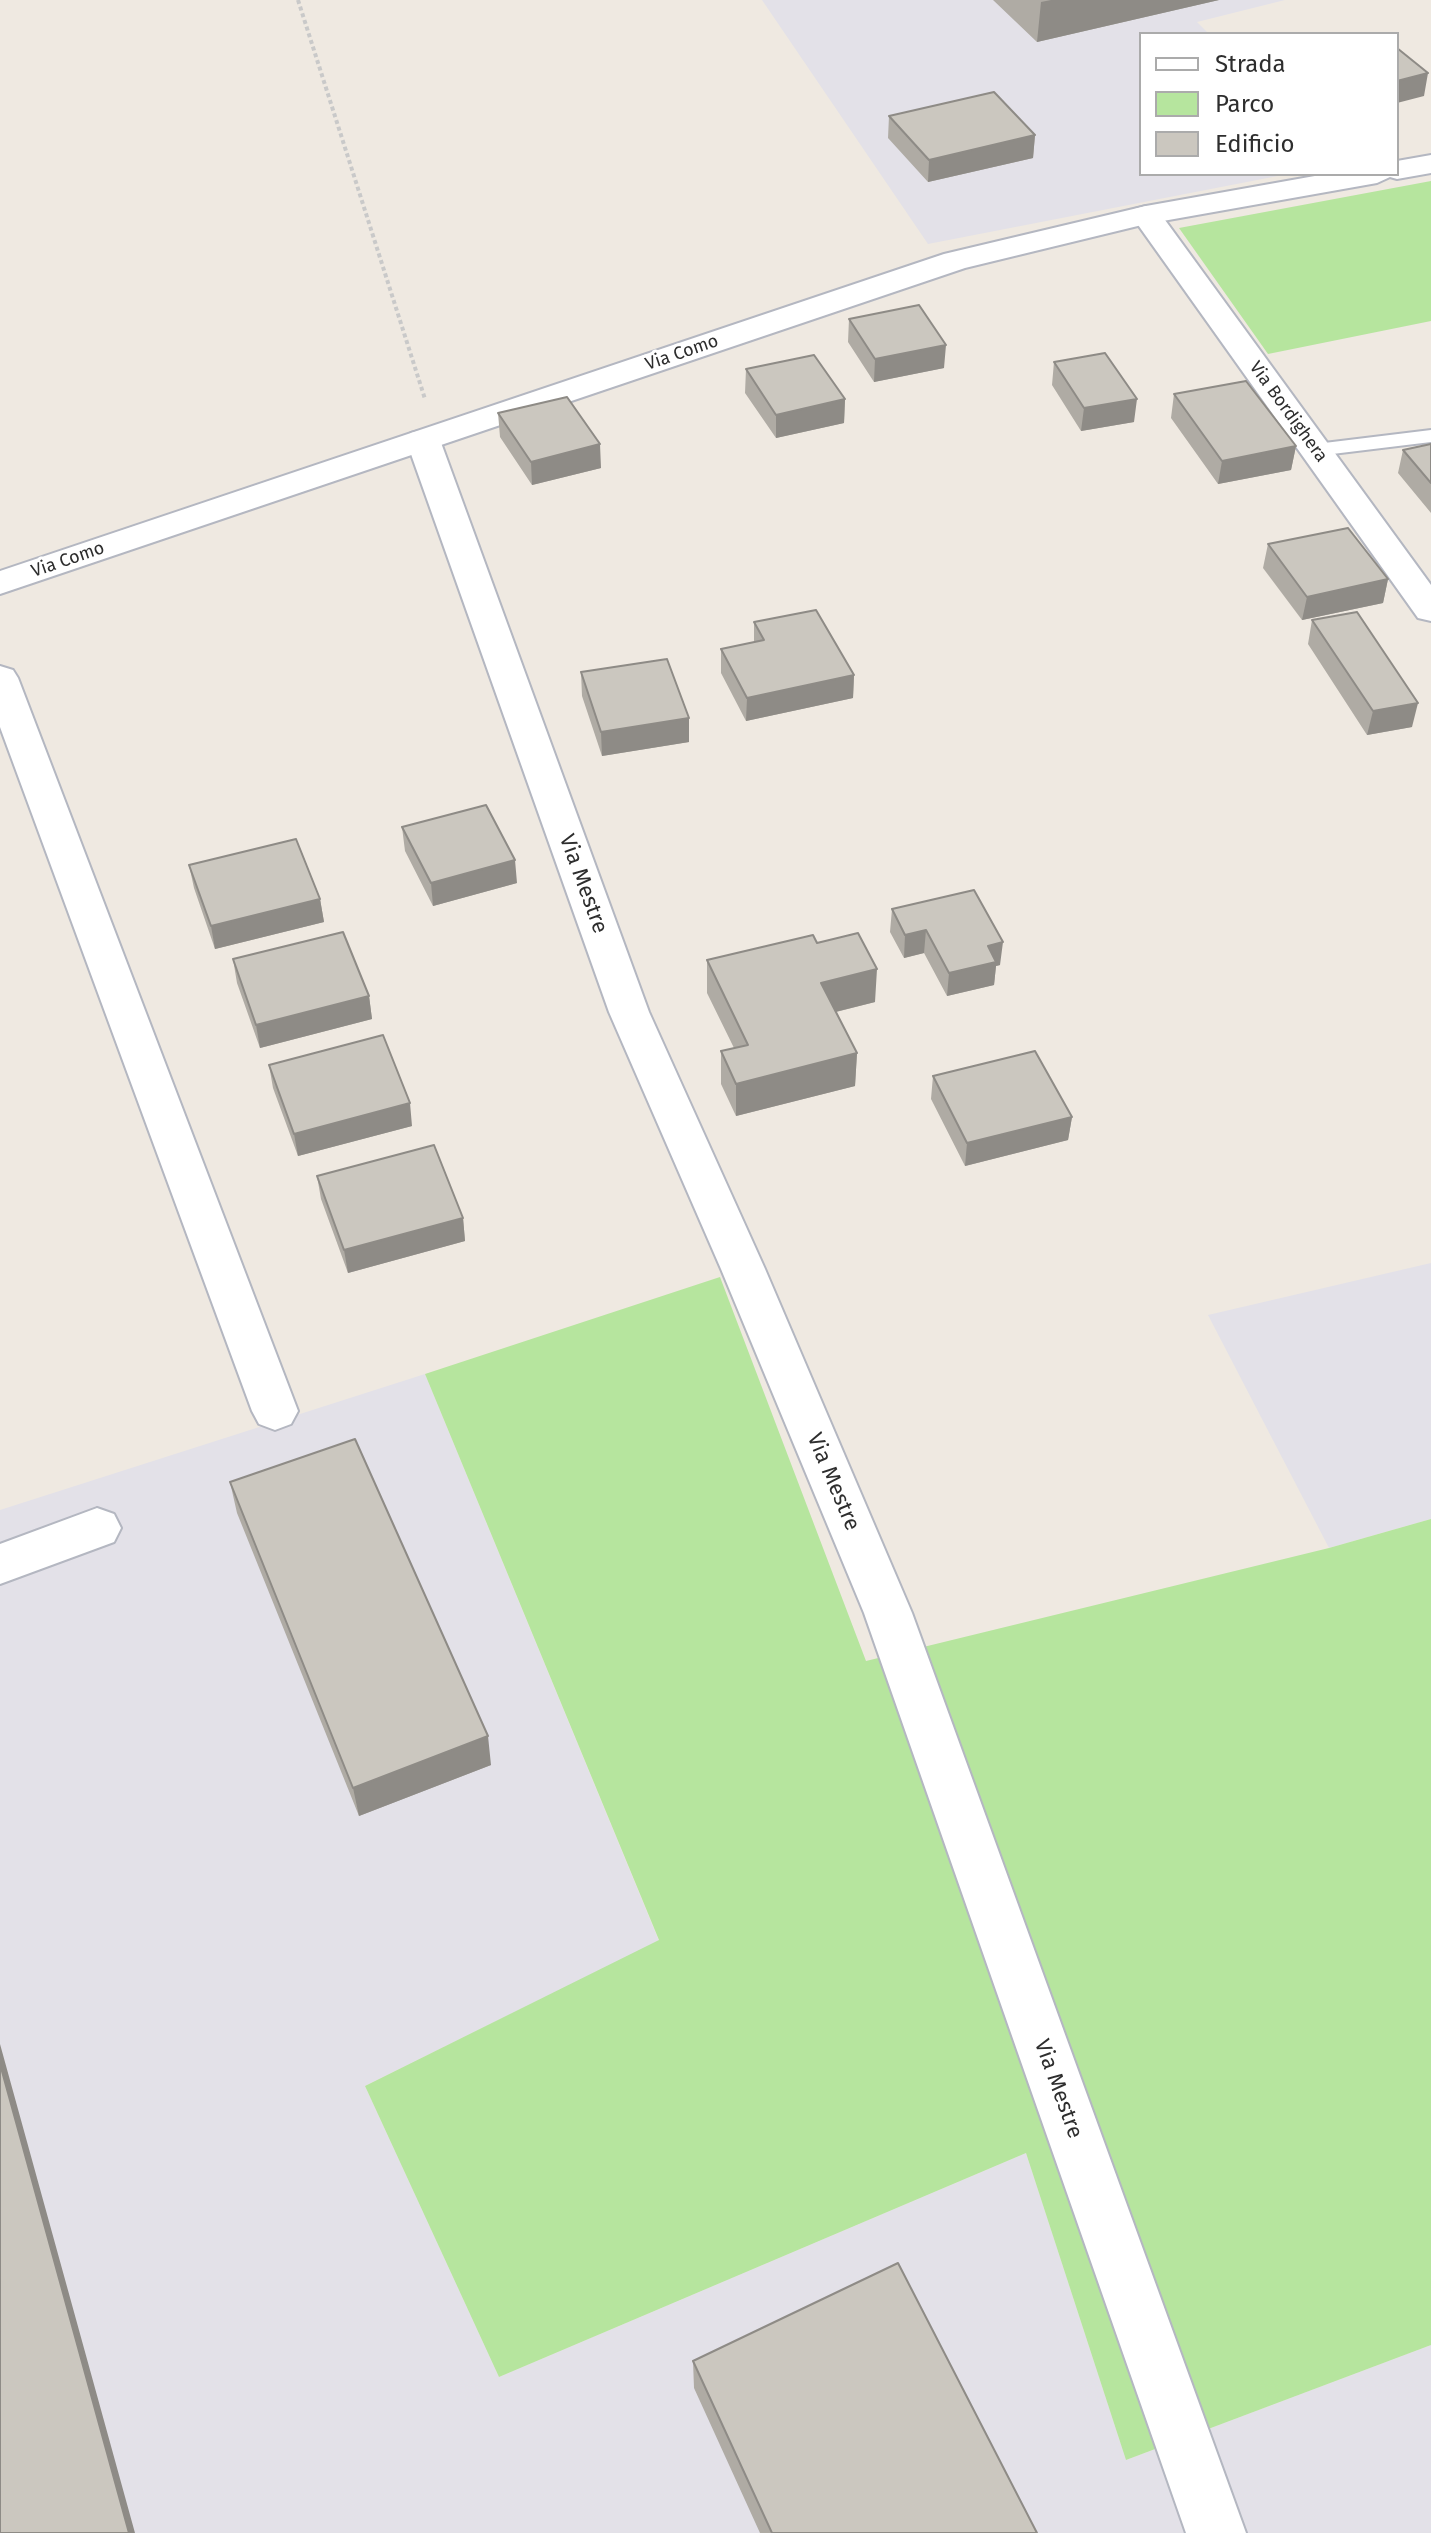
<!DOCTYPE html>
<html>
<head>
<meta charset="utf-8">
<style>
	body { margin:0 }
	#map { position:relative; width:1431px; height:2533px; overflow:hidden; background:#efe9e1; font-family:"Fira Sans",sans-serif }
	canvas { display:block }
	.legend { position:absolute; left:1139px; top:32px; width:260px; height:144px; box-sizing:border-box; background:#fff; border:2px solid #ababab; margin:0; padding:10px 14px; list-style:none; font-size:24px; color:#2e2e2e }
	.legend li { display:flex; align-items:center; gap:16px; height:40px }
	.legend b { width:40px; border:2px solid #ababab }
</style>
</head>
<body>
<div id="map">
<canvas width="1431" height="2533"></canvas>
<ul class="legend">
<li><b style="height:10px;background:#fff"></b>Strada</li>
<li><b style="height:22px;background:#b6e59e"></b>Parco</li>
<li><b style="height:22px;background:#cbc7bf"></b>Edificio</li>
</ul>
</div>
<script>
const ctx = document.querySelector('canvas').getContext('2d');
ctx.lineJoin = 'round';
function fillPath(path, color) { ctx.fillStyle = color; ctx.fill(path, 'evenodd'); }
const poly = rows => new Path2D(rows.map(r => 'M' + r).join(''));
function trace(path, color, width, dash) { ctx.strokeStyle = color; ctx.lineWidth = width; ctx.lineCap = dash ? 'butt' : 'round'; ctx.setLineDash(dash || []); ctx.stroke(path); }
function drawText(font, color, halo, rows, align = 'center') {
  ctx.font = font + ' "Fira Sans",sans-serif'; ctx.lineWidth = 6; ctx.setLineDash([]); ctx.textBaseline = 'middle'; ctx.strokeStyle = halo; ctx.fillStyle = color; for (const [text, x, y, turn = 0] of rows) {
    ctx.save(); ctx.translate(x, y); ctx.rotate((+turn || 0) * Math.PI / 180); ctx.textAlign = isNaN(turn) ? turn : align; if (halo) ctx.strokeText(text, 0, 0); ctx.fillText(text, 0, 0); ctx.restore();
  }
}
fillPath(poly([
	[762,0,1285,0,1197,22,1209,34,1141,34,1141,174,1288,174,928,244],
	[1431,1263,1431,1519,1329,1548,1208,1315],
	[425,1374,659,1941,365,2086,499,2377,1026,2153,1126,2460,1431,2345,1431,2533,0,2533,0,1510]
]), '#e3e1e8');
fillPath(poly([
	[1431,181,1431,321,1268,354,1179,228],
	[720,1277,866,1661,1329,1548,1431,1519,1431,2345,1126,2460,1026,2153,499,2377,365,2086,659,1940,425,1374]
]), '#b6e59e');
const lane = poly([
	[1431,430,1431,442,1316,456,1305,450,1316,444,1431,430]
]);
const street = poly([
	[1146,206,1157,209,1431,585,1431,621,1418,618,1131,215,1135,209,1146,206],
	[423,430,435,433,440,440,649,1012,765,1269,912,1613,1246,2533,1186,2533,864,1613,721,1269,609,1012,406,440,411,433,423,430],
	[0,666,13,670,18,678,298,1411,291,1424,275,1430,259,1424,252,1411,0,727,0,666],
	[97,1508,114,1514,121,1528,114,1542,0,1584,0,1544,97,1508]
]);
const secondary = poly([
	[1431,155,1431,173,1397,179,1390,177,1377,183,1146,224,965,268,0,594,0,571,944,254,1146,206,1326,174,1397,174,1397,161,1431,155]
]);
trace(lane, '#b4b7c1', 4);
trace(street, '#b4b7c1', 4);
trace(secondary, '#b4b7c1', 4);
trace(poly([
	[298,0,425,399]
]), '#c9c9c9', 4, [4, 3]);
fillPath(lane, '#fff');
fillPath(street, '#fff');
fillPath(secondary, '#fff');
fillPath(poly([
	[993,0,1219,0,1037,42],
	[889,116,1035,135,1033,158,928,182,888,138],
	[849,319,944,368,874,382,848,342],
	[1054,362,1134,422,1081,431,1052,385],
	[746,369,845,399,844,423,776,438,745,393],
	[1174,394,1296,446,1291,470,1218,484,1171,418],
	[498,413,601,468,532,485,500,437],
	[1431,444,1431,513,1398,473,1403,450],
	[1268,544,1388,579,1383,603,1302,620,1263,568],
	[1312,620,1412,727,1367,735,1308,644],
	[754,622,854,675,853,698,746,721,721,673,721,649,754,642],
	[581,672,689,742,602,756,582,696],
	[402,827,517,883,433,906,405,851],
	[189,865,320,899,324,922,215,949,194,888],
	[892,909,1000,965,996,966,994,985,947,996,924,953,904,958,890,932],
	[233,959,369,996,372,1019,260,1048,237,983],
	[707,960,875,1002,836,1012,857,1053,855,1086,736,1116,721,1084,721,1051,734,1048,707,993],
	[269,1065,412,1126,298,1156,273,1088],
	[933,1076,1072,1117,1068,1140,965,1166,931,1099],
	[317,1176,463,1218,465,1241,348,1273,321,1199],
	[230,1482,491,1765,359,1816,237,1513],
	[693,2361,1037,2533,760,2533,694,2388]
]), '#afaba4');
fillPath(poly([
	[1051,0,1219,0,1037,42,1041,2],
	[1428,73,1424,96,1397,103,1397,81],
	[1035,135,1033,158,928,182,929,160],
	[946,345,944,368,874,382,875,359],
	[845,399,844,423,776,438,776,415],
	[1137,399,1134,422,1081,431,1084,408],
	[600,444,601,468,532,485,531,462],
	[1296,446,1291,470,1218,484,1222,461],
	[1388,579,1383,603,1302,620,1307,597],
	[854,675,853,698,746,721,747,698],
	[1418,703,1412,727,1367,735,1373,711],
	[689,718,689,742,602,756,601,732],
	[515,860,517,883,433,906,431,883],
	[320,899,324,922,215,949,211,926],
	[926,930,924,953,904,958,905,935],
	[1003,942,1000,965,996,966,994,985,947,996,949,973,988,946],
	[877,969,875,1002,819,1016,821,983],
	[369,996,372,1019,260,1048,256,1025],
	[857,1053,855,1086,736,1116,736,1084],
	[410,1103,412,1126,298,1156,294,1134],
	[1072,1117,1068,1140,965,1166,967,1143],
	[463,1218,465,1241,348,1273,344,1250],
	[488,1736,491,1765,359,1816,353,1788],
	[0,2044,135,2533,129,2533,0,2064]
]), '#8e8b86');
const building = poly([
	[1397,48,1428,73,1397,81,1397,48],
	[994,92,1035,135,929,160,889,116,994,92],
	[919,305,946,345,875,359,849,319,919,305],
	[1105,353,1137,399,1084,408,1054,362,1105,353],
	[814,355,845,399,776,415,746,369,814,355],
	[1246,381,1296,446,1222,461,1174,394,1246,381],
	[567,397,600,444,531,462,498,413,567,397],
	[1431,444,1431,483,1403,450,1431,444],
	[1348,528,1388,579,1307,597,1268,544,1348,528],
	[816,610,854,675,747,698,721,649,764,640,754,622,816,610],
	[1357,612,1418,703,1373,711,1312,620,1357,612],
	[667,659,689,718,601,732,581,672,667,659],
	[486,805,515,860,431,883,402,827,486,805],
	[296,839,320,899,211,926,189,865,296,839],
	[974,890,1003,942,988,946,996,962,949,973,926,930,905,935,892,909,974,890],
	[343,932,369,996,256,1025,233,959,343,932],
	[858,933,877,969,821,983,857,1053,736,1084,721,1051,748,1045,707,960,813,935,817,943,858,933],
	[383,1035,410,1103,294,1134,269,1065,383,1035],
	[1035,1051,1072,1117,967,1143,933,1076,1035,1051],
	[434,1145,463,1218,344,1250,317,1176,434,1145],
	[355,1439,488,1736,353,1788,230,1482,355,1439],
	[0,2064,129,2533,0,2533,0,2064],
	[898,2263,1037,2533,772,2533,693,2361,898,2263]
]);
fillPath(building, '#cbc7bf');
trace(building, '#8e8b86', 2);
drawText('18px', '#2e2e2e', '#fff', [
	["Via Como",682,353,-19],
	["Via Bordighera",1288,412,54],
	["Via Como",68,560,-19]
]);
drawText('22px', '#2e2e2e', '#fff', [
	["Via Mestre",583,884,70],
	["Via Mestre",833,1482,67],
	["Via Mestre",1058,2089,70]
]);
</script>
</body>
</html>
